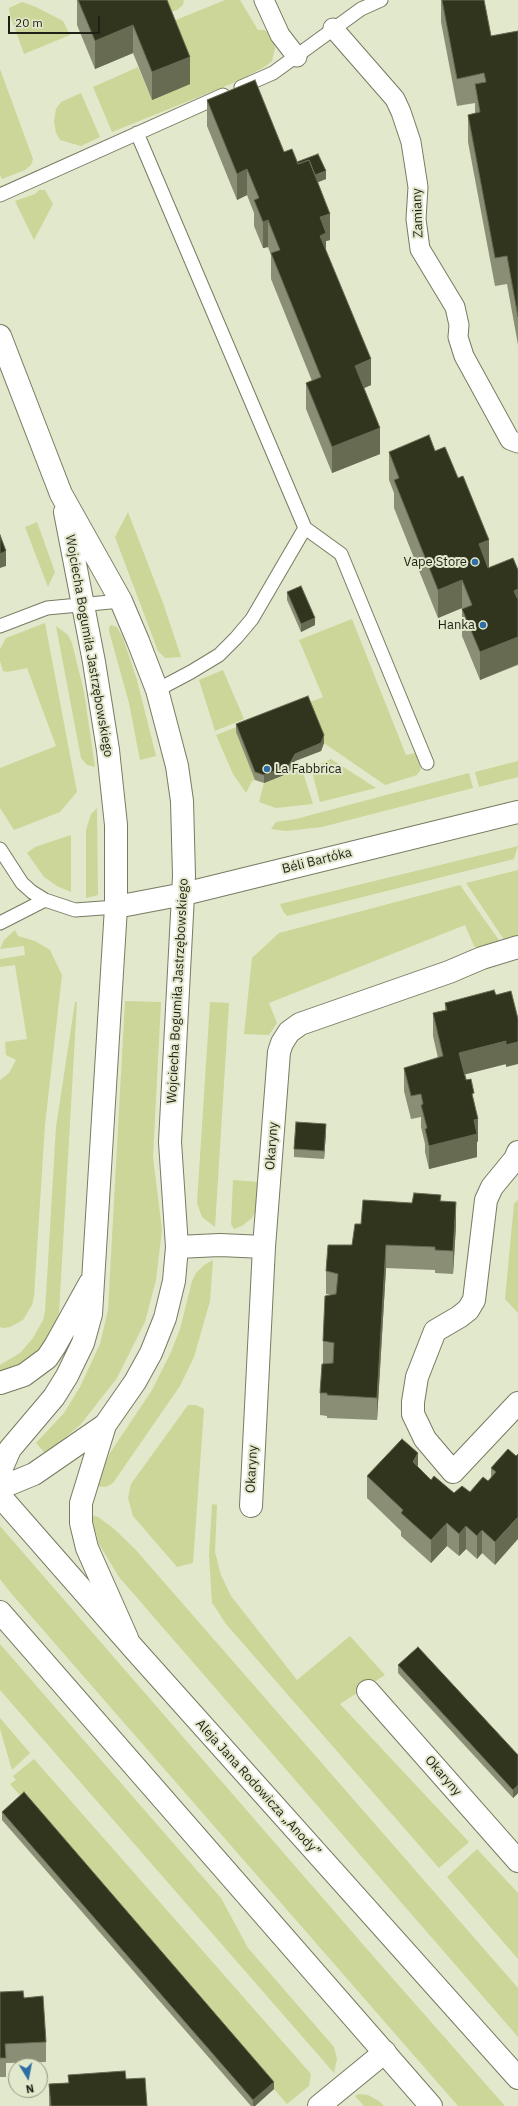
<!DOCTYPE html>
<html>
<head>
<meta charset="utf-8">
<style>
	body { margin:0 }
	#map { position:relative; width:518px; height:2106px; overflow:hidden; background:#e2e8cb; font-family:"IBM Plex Sans",sans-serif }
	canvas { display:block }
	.north { position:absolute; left:8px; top:2058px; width:40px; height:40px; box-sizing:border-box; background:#e2e8cb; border:1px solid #949882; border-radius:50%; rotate:170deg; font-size:11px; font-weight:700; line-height:16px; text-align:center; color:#1e2015 }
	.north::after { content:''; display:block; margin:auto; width:14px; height:18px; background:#2e6ea4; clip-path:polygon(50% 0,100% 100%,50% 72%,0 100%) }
	.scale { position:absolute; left:8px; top:16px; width:92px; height:18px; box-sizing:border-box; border:2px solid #1e2015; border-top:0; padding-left:5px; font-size:12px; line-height:14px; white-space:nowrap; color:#1e2015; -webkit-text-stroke:3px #e2e8cb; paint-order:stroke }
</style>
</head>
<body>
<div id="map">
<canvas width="518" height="2106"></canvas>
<div class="north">N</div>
<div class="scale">20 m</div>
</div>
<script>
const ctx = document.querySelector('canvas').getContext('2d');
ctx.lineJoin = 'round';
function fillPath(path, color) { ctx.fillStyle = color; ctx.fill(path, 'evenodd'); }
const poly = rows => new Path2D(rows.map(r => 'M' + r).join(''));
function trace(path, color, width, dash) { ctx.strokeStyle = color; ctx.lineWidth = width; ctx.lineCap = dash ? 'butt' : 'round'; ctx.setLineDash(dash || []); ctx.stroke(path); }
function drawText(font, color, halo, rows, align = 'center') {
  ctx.font = font + ' "IBM Plex Sans",sans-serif'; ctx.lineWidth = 4; ctx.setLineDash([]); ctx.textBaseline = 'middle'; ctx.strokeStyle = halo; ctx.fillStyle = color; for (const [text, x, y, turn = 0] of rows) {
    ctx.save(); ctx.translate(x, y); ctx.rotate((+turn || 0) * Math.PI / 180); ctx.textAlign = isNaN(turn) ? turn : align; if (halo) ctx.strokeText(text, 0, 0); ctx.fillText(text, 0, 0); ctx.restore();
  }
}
fillPath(poly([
	[138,0,184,0,183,5,177,10,162,15],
	[225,0,240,0,258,30,264,30,270,33,274,40,275,48,272,61,266,66,238,81,112,132,93,87,138,67,152,100,166,24],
	[22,2,36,7,63,21,70,35,24,54,10,15,9,8],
	[0,69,33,159,31,165,25,170,2,179,0,175],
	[81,93,100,137,81,146,60,140,56,133,54,121,56,109,61,102],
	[39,190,45,190,53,204,34,240,15,201,35,194],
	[128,512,163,603,181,657,165,658,158,651,115,537],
	[37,522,55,572,48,587,25,527],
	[352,619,406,755,416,753,421,769,417,775,385,785,324,743,308,703,323,697,299,640],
	[45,623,77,792,60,812,14,830,0,808,0,768,56,746,27,668,7,672,3,671,0,661,0,649,6,638],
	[111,625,117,627,123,638,137,680,156,756,140,760,129,703,109,631,109,627],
	[56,626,68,635,72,643,84,692,95,767,87,765,81,758],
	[223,670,244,719,215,731,199,680],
	[246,723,255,780,252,781,246,793,233,774,216,735],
	[331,759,376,788,320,802,311,768],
	[518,761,518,777,479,787,475,772],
	[302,769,313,804,276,808,259,802,264,783],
	[469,773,473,788,322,827,286,831,271,829,276,822,296,819],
	[97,808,98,895,86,898,86,830,91,814],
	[71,835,71,892,57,886,44,877,27,853,35,847],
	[518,846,514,859,287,916,283,911,280,904],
	[518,870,518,936,505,941,466,883],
	[460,885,501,943,479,950,474,946,465,925,269,1003,277,1023,269,1035,244,1034,252,958,279,933],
	[15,930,18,936,35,941,50,950,62,975,45,1125,34,1296,32,1305,23,1320,10,1327,3,1328,0,1327,0,1080,9,1073,16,1060,6,1055,5,1042,27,1039,15,965,0,967,0,959,25,955,24,946,0,949,4,940],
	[125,1001,161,1002,153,1157,162,1230,156,1280,145,1322,117,1378,81,1424,46,1454,36,1443,64,1413,80,1387,100,1344,108,1310],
	[75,1002,77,1002,59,1313,48,1342,27,1361,0,1373,0,1365,20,1353,33,1338,43,1320,45,1312,56,1127],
	[210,1002,229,1003,215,1227,202,1217,197,1203],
	[233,1180,259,1182,257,1208,252,1218,242,1226,234,1229,231,1224],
	[518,1200,518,1313,505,1299,514,1204],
	[213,1260,210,1301,194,1357,180,1386,113,1483,106,1487,95,1486,110,1453,152,1390,171,1352,180,1329,192,1281,196,1273,204,1265],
	[188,1405,196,1405,204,1409,193,1563,177,1567,133,1516,128,1498,131,1484],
	[212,1504,217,1505,215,1552,221,1575,231,1596,297,1680,350,1636,385,1675,340,1704,469,1842,439,1868,226,1624,217,1610,212,1603,209,1555],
	[91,1515,98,1517,113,1528,135,1549,518,1988,518,2037,119,1577,99,1544],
	[0,1526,380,1964,505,2106,458,2106,10,1592,0,1579],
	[0,1644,221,1898,248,1948,334,2047,337,2059,334,2073,0,1690],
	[0,1718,30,1753,12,1770,0,1729],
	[34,1759,311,2074,309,2086,287,2104,10,1784,16,1780,13,1776],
	[477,1849,518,1893,518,1959,447,1877],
	[359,2094,368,2095,379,2101,384,2106,364,2106,355,2096]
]), '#cbd698');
const service = poly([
	[241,87,273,73,361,9,381,0],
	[137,133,305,528,252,619,236,638,219,655,191,672,157,690],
	[0,195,223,95],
	[305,528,341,554,427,763],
	[0,626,47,608,121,601],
	[0,849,22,883,32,892,45,900,75,910,116,907],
	[0,923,45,900]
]);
const pedestrian = poly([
	[264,0,280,35,297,57],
	[333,28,395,99,401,112,411,142,418,187,416,219,420,249,455,307,459,325,458,337,464,356,510,440,518,443]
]);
const minor = poly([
	[518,1152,515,1159,492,1187,486,1200,474,1300,468,1310,459,1317,435,1331,417,1377,413,1402,413,1414,425,1439,453,1472,518,1403],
	[177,1247,220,1245,264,1247],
	[251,1506,264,1247,279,1052,282,1043,289,1032,300,1024,449,972,482,958,518,947],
	[368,1691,518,1861],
	[319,2106,385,2052]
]);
const tertiary = poly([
	[0,336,61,494,121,601,138,641,157,690,166,724,177,766,182,801,184,876,170,1142,177,1247,174,1281,165,1318,151,1353,135,1382,105,1425,81,1503,81,1523,87,1548,127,1638],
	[116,907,184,894,518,812],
	[0,1383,24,1375,47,1358,55,1346,90,1283],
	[0,1472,10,1449,54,1397,67,1376,83,1343,91,1314,116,907,116,825,108,750,94,662,65,512],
	[0,1488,34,1474,105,1425]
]);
const secondary = poly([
	[0,1496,135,1650,518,2078],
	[0,1612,431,2106]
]);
trace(service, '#777b62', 15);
trace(pedestrian, '#777b62', 21);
trace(minor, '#777b62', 24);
trace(tertiary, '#777b62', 24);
trace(secondary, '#777b62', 24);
trace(service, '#fff', 13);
trace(pedestrian, '#fff', 19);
trace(minor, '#fff', 22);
trace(tertiary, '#fff', 22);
trace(secondary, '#fff', 22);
fillPath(poly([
	[77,0,167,0,190,84,152,100,133,53,95,69,77,25],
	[441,0,484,0,491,36,518,31,518,345,507,284,495,286,468,142,468,115,475,113,475,103,457,106,441,22],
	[207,100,284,152,297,162,326,179,318,182,330,240,326,241,326,250,371,385,364,388,380,454,332,473,306,409,306,383,312,381,271,279,271,255,268,247,263,248,254,226,254,213,247,195,237,200,207,126],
	[435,451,489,567,518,570,518,665,480,680,462,636,462,608,438,618,394,508,394,493,389,480,389,452],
	[287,592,315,625,301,632,287,600],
	[236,724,324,743,321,751,295,761,289,773,264,783,255,780,236,732],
	[511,991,506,1067,506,1064,465,1074,474,1101,478,1141,477,1142,477,1157,429,1169,425,1152,425,1144,421,1127,421,1117,411,1119,404,1091,404,1068,438,1058,433,1036,433,1013,445,1010,445,1003,496,995],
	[326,1132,324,1159,294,1157,294,1149],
	[441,1201,456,1225,453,1274,435,1273,435,1270,386,1268,377,1420,327,1418,327,1416,320,1415,320,1393,323,1364,323,1341,331,1295,326,1294,326,1271,352,1245,361,1224,412,1203],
	[508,1449,495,1565,482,1553,477,1559,466,1549,459,1556,447,1546,431,1563,401,1536,401,1531,367,1498,367,1476,418,1467,431,1480,454,1493,470,1492,488,1481,491,1478,491,1468],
	[398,1665,518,1755,518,1793,513,1798,398,1673],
	[2,1812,274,2089,255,2106,251,2106,2,1820],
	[0,1992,24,1998,46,2042,46,2062,6,2063,6,2077,0,2077],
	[126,2079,147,2106,49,2106,49,2084]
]), '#8a8e74');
fillPath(poly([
	[133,25,133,53,95,69,95,41],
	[190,57,190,84,152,100,152,72],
	[247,169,247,195,237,200,237,174],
	[326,171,326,179,298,190,298,182],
	[330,214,330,240,326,241,326,259,320,262,320,217],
	[268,220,268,247,263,248,263,222],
	[371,359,371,385,355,392,355,366],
	[380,428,380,454,332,473,332,447],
	[489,540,489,567,479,571,479,544],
	[6,551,6,566,0,568,0,554],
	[462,580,462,608,438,618,438,590],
	[518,589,518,617,514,591],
	[315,618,315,625,301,632,301,624],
	[518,636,518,664,480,680,480,652],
	[324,735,324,743,321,751,295,761,289,773,264,783,264,775,295,754],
	[506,1041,506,1064,459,1076,459,1053],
	[518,1042,518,1064,506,1067,506,1045],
	[478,1119,478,1141,477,1142,477,1157,429,1169,429,1146,474,1120],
	[326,1124,326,1132,324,1159,324,1151],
	[456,1202,456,1225,453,1274,453,1251],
	[386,1245,386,1268,377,1420,377,1398],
	[418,1453,418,1476,413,1462],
	[518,1517,518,1539,495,1565,495,1542],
	[447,1523,447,1546,431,1563,431,1540],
	[466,1526,466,1549,459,1556,459,1534],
	[482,1530,482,1553,477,1559,477,1536],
	[518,1785,518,1793,513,1798,513,1790],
	[274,2082,274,2089,255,2106,253,2106,253,2100]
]), '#676b52');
const building = poly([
	[78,0,167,0,190,57,152,72,133,25,95,41,78,0],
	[442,0,484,0,491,36,518,31,518,317,507,256,495,258,468,115,480,112,475,84,486,82,484,73,457,79,442,0],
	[255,80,284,152,292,149,298,164,309,160,330,214,320,217,326,233,320,236,371,359,355,366,380,428,332,447,306,383,321,377,271,253,280,250,268,220,263,222,254,200,259,198,247,169,237,174,207,100,255,80],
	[318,154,326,171,315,175,309,160,298,164,297,162,318,154],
	[429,435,435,451,445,447,458,478,463,476,489,540,479,544,488,568,513,558,518,570,518,589,514,591,517,598,518,598,518,637,480,652,462,609,472,605,462,580,438,590,394,480,399,478,389,452,429,435],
	[0,535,6,551,0,554,0,535],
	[301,586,315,618,301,624,287,592,301,586],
	[308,696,324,735,321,743,295,754,289,765,264,775,255,772,236,724,308,696],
	[494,990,496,995,511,991,518,1019,518,1042,506,1045,506,1041,459,1053,466,1080,471,1079,474,1093,472,1094,478,1119,474,1120,477,1134,429,1146,425,1129,427,1128,421,1105,423,1104,421,1094,411,1096,404,1068,443,1056,433,1013,447,1010,445,1003,494,990],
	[296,1122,326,1124,324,1151,294,1149,296,1122],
	[414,1193,441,1195,440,1201,456,1202,453,1251,435,1250,435,1247,386,1245,377,1398,327,1395,327,1393,320,1393,322,1364,333,1363,334,1343,323,1341,325,1296,336,1294,338,1274,326,1271,328,1245,352,1245,355,1224,361,1224,363,1200,412,1203,414,1193],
	[402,1439,418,1453,413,1462,431,1480,434,1476,454,1493,462,1486,470,1492,483,1477,488,1481,496,1472,491,1468,508,1449,516,1456,518,1454,518,1517,495,1542,482,1530,477,1536,466,1526,459,1534,447,1523,431,1540,401,1513,403,1510,367,1476,402,1439],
	[418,1647,518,1755,518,1785,513,1790,398,1665,418,1647],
	[24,1792,274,2082,253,2100,2,1812,24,1792],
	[23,1991,24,1998,43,1996,46,2042,5,2044,6,2058,0,2058,0,1992,23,1991],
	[125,2071,126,2079,145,2078,147,2106,51,2106,49,2084,69,2083,68,2075,125,2071]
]);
fillPath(building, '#32351e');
trace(building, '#676b52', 1);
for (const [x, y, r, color] of [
	[475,562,4,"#2e6ea4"],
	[483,625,4,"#2e6ea4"],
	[267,769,4,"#2e6ea4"]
]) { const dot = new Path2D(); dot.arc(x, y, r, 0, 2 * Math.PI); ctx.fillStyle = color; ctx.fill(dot); trace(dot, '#e2e8cb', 1.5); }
drawText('13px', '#1e2015', '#e2e8cb', [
	["Zamiany",418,213,-92],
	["Wojciecha Bogumiła Jastrzębowskiego",89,646,80],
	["Béli Bartóka",317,861,-14],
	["Wojciecha Bogumiła Jastrzębowskiego",178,991,-87],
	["Okaryny",272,1146,-86],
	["Okaryny",252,1469,-87],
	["Okaryny",443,1776,49],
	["Aleja Jana Rodowicza „Anody”",258,1788,48]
]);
drawText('13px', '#1e2015', '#e2e8cb', [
	["Vape Store",467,562],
	["Hanka",475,625],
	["La Fabbrica",275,769,"left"]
], 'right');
</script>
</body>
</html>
